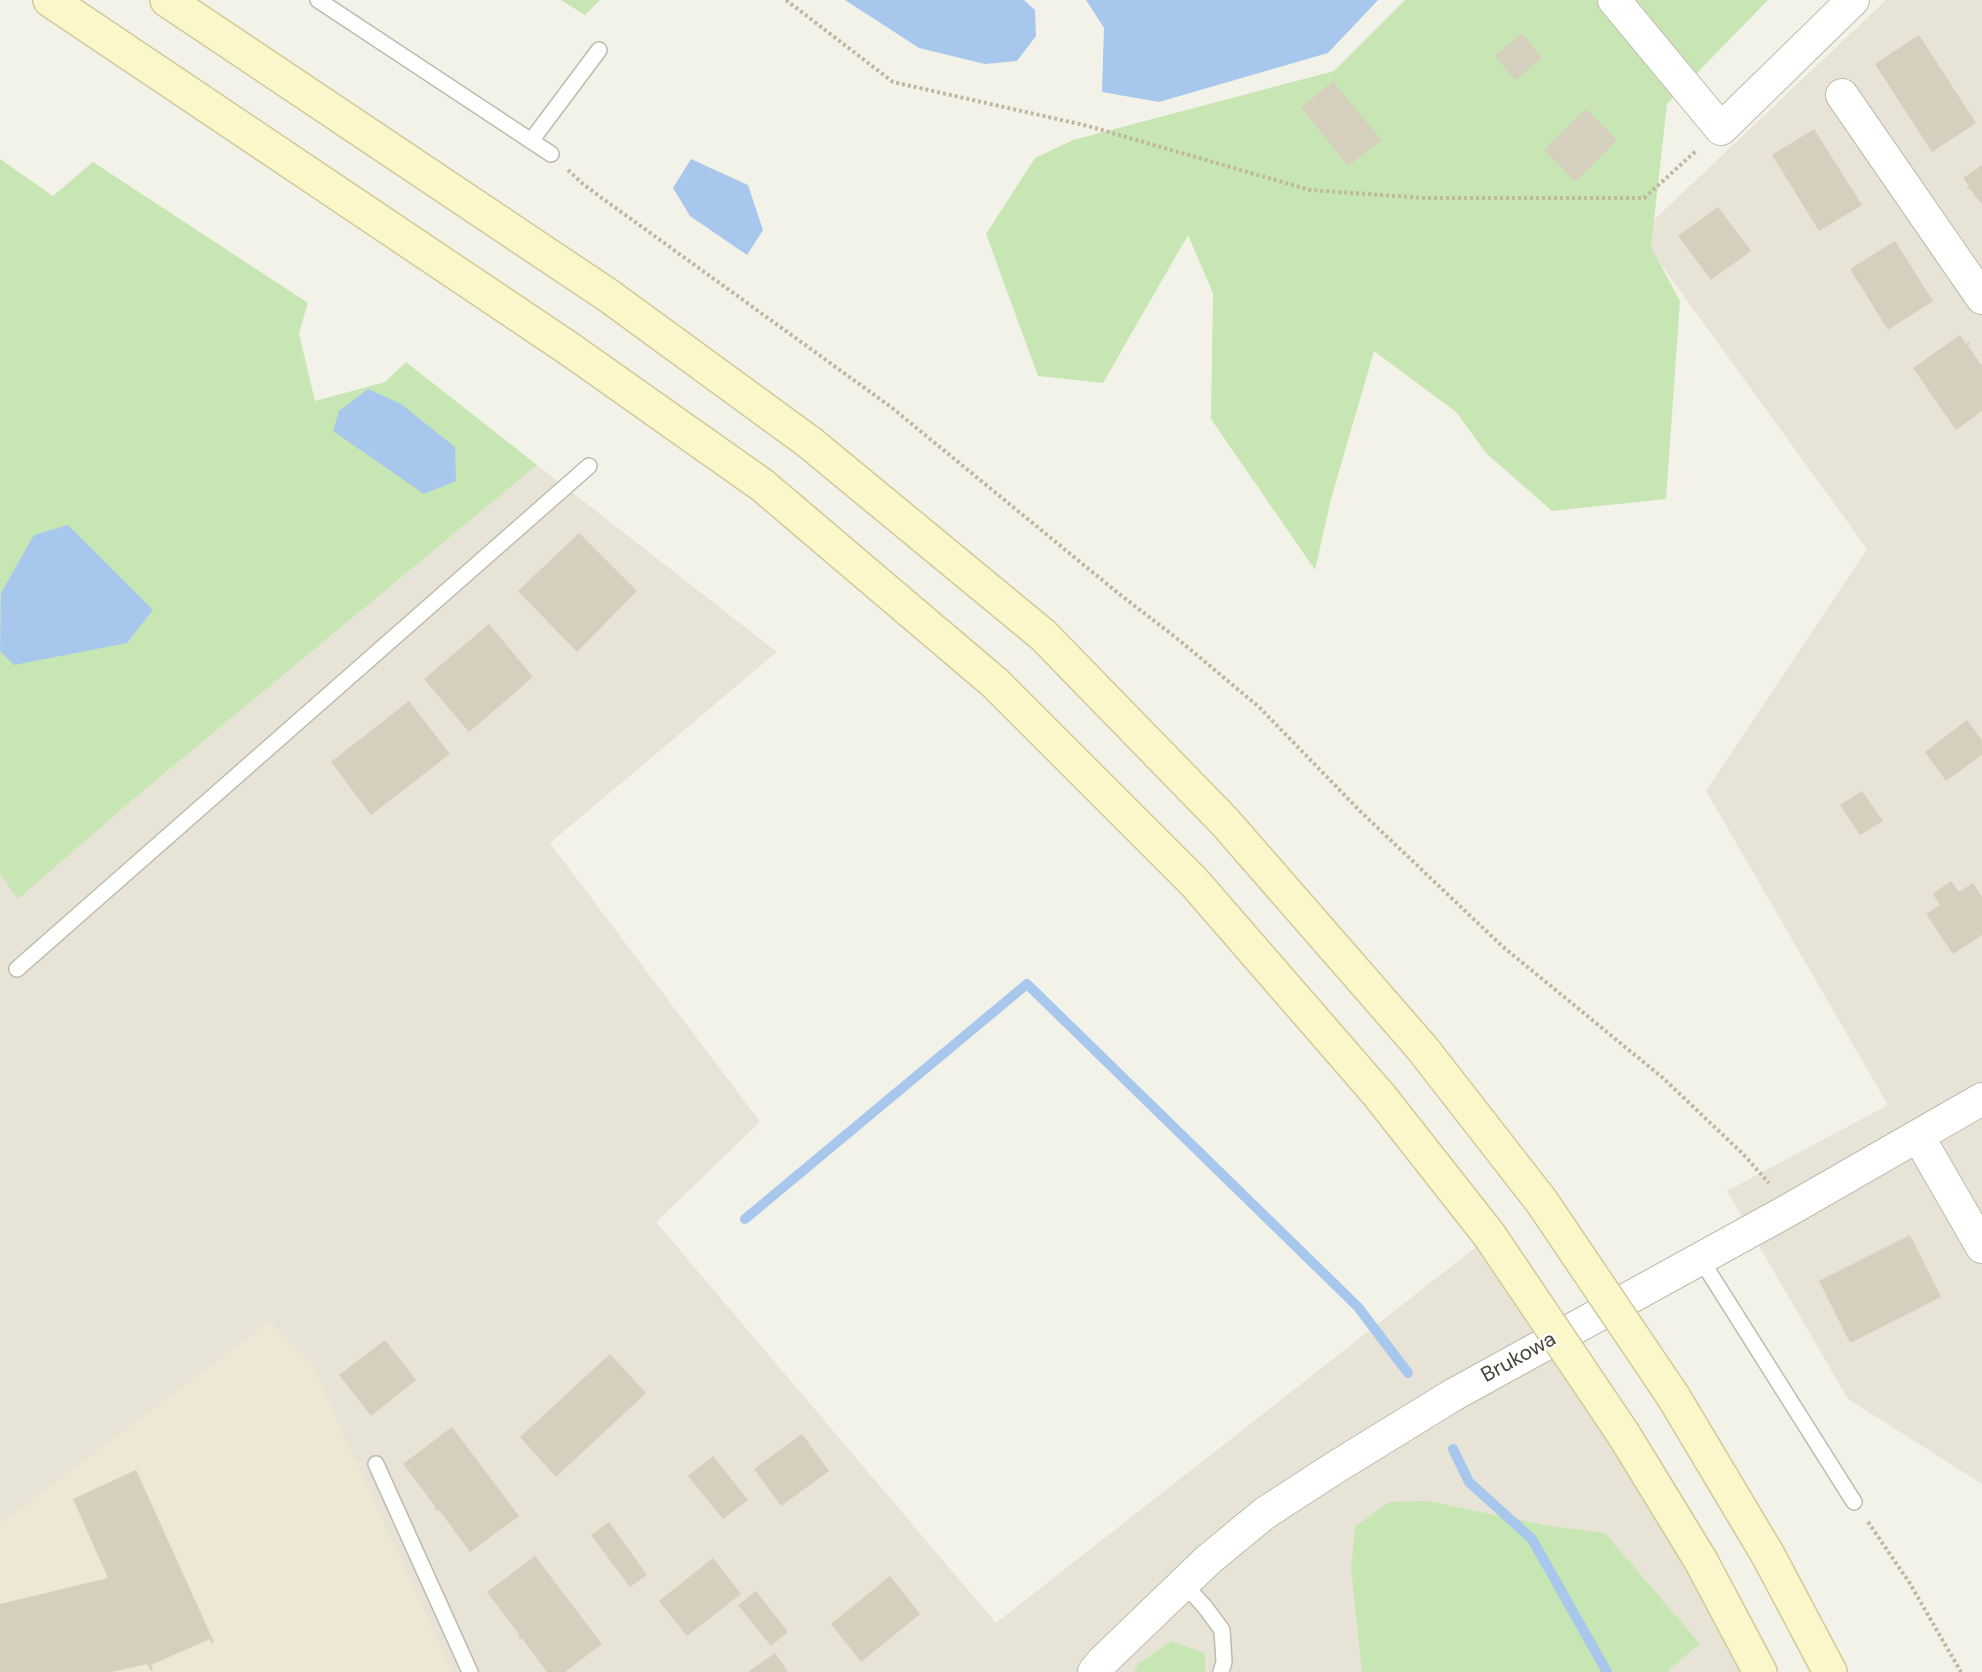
<!DOCTYPE html>
<html>
<head>
<meta charset="utf-8">
<style>
	body { margin:0 }
	canvas { display:block; background:#f3f2e8 }
</style>
</head>
<body>
<canvas width="1982" height="1672"></canvas>
<script>
const ctx = document.querySelector('canvas').getContext('2d');
ctx.lineJoin = 'round';
function fillPath(path, color) { ctx.fillStyle = color; ctx.fill(path, 'evenodd'); }
const poly = rows => new Path2D(rows.map(r => 'M' + r).join(''));
function trace(path, color, width, dash) { ctx.strokeStyle = color; ctx.lineWidth = width; ctx.lineCap = dash ? 'butt' : 'round'; ctx.setLineDash(dash || []); ctx.stroke(path); }
function drawText(font, color, halo, rows, align = 'center') {
  ctx.font = font + ' "DM Sans",sans-serif'; ctx.lineWidth = 4.5; ctx.setLineDash([]); ctx.textBaseline = 'middle'; ctx.strokeStyle = halo; ctx.fillStyle = color; for (const [text, x, y, turn = 0] of rows) {
    ctx.save(); ctx.translate(x, y); ctx.rotate((+turn || 0) * Math.PI / 180); ctx.textAlign = isNaN(turn) ? turn : align; if (halo) ctx.strokeText(text, 0, 0); ctx.fillText(text, 0, 0); ctx.restore();
  }
}
fillPath(poly([
	[1886,0,1982,0,1982,1484,1848,1399,1727,1191,1888,1105,1706,791,1867,549,1639,234],
	[537,465,777,652,550,843,760,1122,656,1222,996,1623,1490,1236,1760,1672,0,1672,0,527,131,801]
]), '#e7e4d7');
fillPath(poly([
	[269,1322,310,1361,452,1672,0,1672,0,1524]
]), '#ece8d3');
fillPath(poly([
	[561,0,600,0,585,15],
	[1405,0,1768,0,1667,104,1651,247,1680,301,1666,499,1552,511,1486,453,1456,412,1374,351,1331,499,1315,570,1211,419,1213,293,1188,235,1103,383,1038,376,986,234,1035,158,1073,140,1334,71],
	[0,159,53,196,93,162,308,303,299,333,315,401,385,382,406,362,537,465,131,801,18,899,0,874],
	[1428,1501,1544,1525,1605,1533,1700,1644,1669,1669,1669,1672,1362,1672,1351,1569,1355,1527,1389,1502],
	[1171,1641,1205,1653,1205,1672,1134,1672,1138,1664]
]), '#c8e6b3');
fillPath(poly([
	[845,0,1024,0,1035,10,1036,36,1017,61,985,64,919,48],
	[1086,0,1378,0,1328,53,1159,102,1102,92,1104,28],
	[691,159,748,185,763,230,747,255,690,216,673,188],
	[368,389,401,404,455,447,456,481,424,494,333,431,339,411],
	[68,525,153,610,127,643,14,665,0,651,1,593,34,535]
]), '#a8c7ed');
trace(poly([
	[745,1219,1027,984,1358,1307,1408,1373],
	[1453,1449,1469,1482,1532,1539,1607,1672]
]), '#a8c7ed', 10);
fillPath(poly([
	[1522,33,1542,58,1515,80,1495,56],
	[1919,35,1976,123,1932,152,1875,64],
	[1333,81,1381,140,1348,166,1301,107],
	[1586,109,1617,140,1575,182,1544,150],
	[1814,129,1862,205,1819,231,1772,155],
	[1982,165,1982,205,1970,189,1966,189,1969,186,1963,178],
	[1718,207,1751,251,1711,280,1678,236],
	[1895,241,1933,301,1888,330,1850,269],
	[1960,335,1966,344,1969,342,1970,344,1968,346,1981,365,1982,364,1982,411,1956,430,1913,368],
	[579,533,637,591,577,652,518,591],
	[489,624,533,677,469,732,424,679],
	[409,701,450,754,371,815,331,762],
	[1967,720,1982,740,1982,755,1946,781,1925,752],
	[1862,791,1883,821,1860,835,1840,805],
	[1951,881,1959,892,1973,883,1982,897,1982,935,1953,954,1926,914,1940,905,1933,894],
	[1910,1235,1941,1297,1850,1343,1819,1281],
	[385,1340,416,1380,371,1416,339,1375],
	[610,1354,646,1393,556,1477,520,1437],
	[452,1427,519,1516,470,1552,439,1510,437,1511,434,1507,435,1506,403,1464],
	[802,1434,829,1471,781,1506,754,1469],
	[713,1456,748,1500,723,1519,688,1476],
	[136,1470,214,1642,212,1644,210,1639,151,1665,153,1670,151,1671,147,1664,112,1672,0,1672,0,1604,108,1578,73,1499],
	[609,1522,647,1575,630,1587,591,1535],
	[535,1556,602,1644,565,1672,547,1672,522,1638,520,1640,519,1638,519,1634,487,1592],
	[713,1558,741,1594,687,1636,659,1601],
	[890,1576,920,1614,861,1662,831,1624],
	[756,1591,788,1632,771,1646,738,1605],
	[775,1653,788,1672,748,1672]
]), '#d5cfbe');
const service = poly([
	[318,0,551,154],
	[531,141,599,50],
	[17,969,589,466],
	[1700,1258,1854,1502],
	[376,1464,470,1672],
	[1184,1584,1205,1607,1222,1630,1224,1662,1221,1672]
]);
const minor = poly([
	[1614,0,1721,129,1853,0],
	[1842,95,1982,298],
	[1918,1136,1982,1247],
	[1094,1672,1102,1662,1208,1560,1265,1513,1336,1467,1453,1395,1787,1211,1982,1099]
]);
const secondary = poly([
	[50,0,568,348,762,485,995,683,1194,882,1379,1095,1490,1236],
	[167,0,609,296,809,442,1043,635,1225,822,1422,1048,1542,1202],
	[1673,1396,1768,1555,1830,1672],
	[1624,1435,1701,1561,1760,1672]
]);
trace(service, '#bfbaab', 18);
trace(minor, '#bfbaab', 34);
trace(secondary, '#d1ca9a', 36);
trace(poly([
	[786,0,893,82,1088,126,1310,190,1425,198,1644,198,1696,151],
	[568,170,584,185,891,407,1118,593,1179,640,1259,707,1361,812,1502,946,1663,1078,1744,1155,1769,1183],
	[1868,1522,1909,1582,1961,1672]
]), '#c0b89d', 4, [3, 3]);
trace(service, '#fff', 15);
trace(minor, '#fff', 32);
trace(secondary, '#fcf7ca', 33);
const secondaryBridge = poly([
	[1542,1202,1673,1396],
	[1490,1236,1624,1435]
]);
trace(secondaryBridge, '#d1ca9a', 36, []);
trace(secondaryBridge, '#fcf7ca', 33);
drawText('21px', '#474337', '#fff', [
	["Brukowa",1519,1358,-29]
]);
</script>
</body>
</html>
